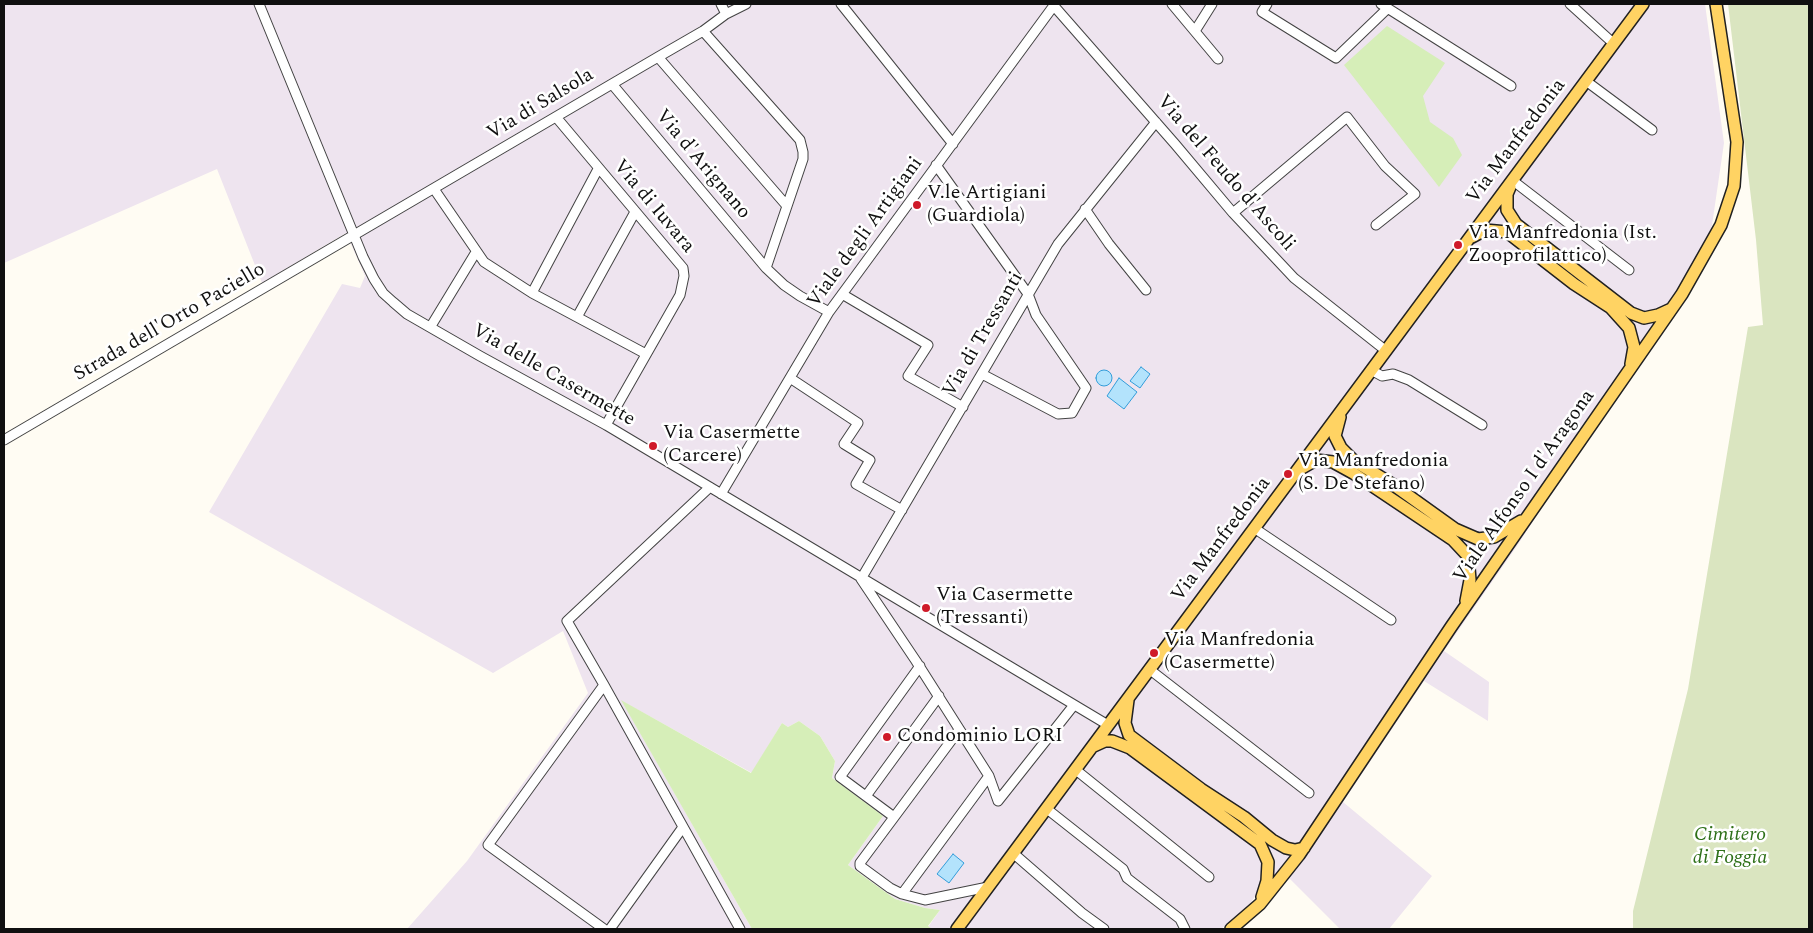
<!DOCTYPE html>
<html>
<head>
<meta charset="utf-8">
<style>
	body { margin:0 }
	#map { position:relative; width:1813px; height:933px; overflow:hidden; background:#fffcf3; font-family:Spectral,serif }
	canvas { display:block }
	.frame { position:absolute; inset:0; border:5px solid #101010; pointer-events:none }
</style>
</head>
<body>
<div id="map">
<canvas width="1813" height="933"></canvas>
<div class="frame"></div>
</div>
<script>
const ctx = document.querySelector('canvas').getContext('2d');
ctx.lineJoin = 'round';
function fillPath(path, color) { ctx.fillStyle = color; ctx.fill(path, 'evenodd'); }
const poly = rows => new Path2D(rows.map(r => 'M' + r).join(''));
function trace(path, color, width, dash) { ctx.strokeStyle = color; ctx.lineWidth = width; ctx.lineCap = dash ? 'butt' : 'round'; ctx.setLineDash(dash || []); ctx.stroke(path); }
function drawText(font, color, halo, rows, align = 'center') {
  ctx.font = font + ' Spectral,serif'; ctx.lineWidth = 5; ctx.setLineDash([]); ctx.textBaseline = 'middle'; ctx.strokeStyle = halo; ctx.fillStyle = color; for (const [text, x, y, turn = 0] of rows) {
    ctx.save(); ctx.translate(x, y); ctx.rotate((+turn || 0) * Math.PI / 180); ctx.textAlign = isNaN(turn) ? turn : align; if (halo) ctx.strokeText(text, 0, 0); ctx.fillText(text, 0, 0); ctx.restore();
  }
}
fillPath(poly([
	[4,4,1705,4,1724,143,1711,232,1689,292,1600,417,1517,546,1444,651,1489,682,1488,721,1424,681,1343,802,1432,876,1389,929,1340,929,1289,878,1261,887,1250,904,1221,929,932,929,928,927,940,910,925,908,895,899,848,865,883,816,832,778,835,761,820,736,799,721,788,727,782,723,752,773,622,701,752,929,407,929,467,861,588,693,563,631,493,673,209,512,342,284,360,288,365,276,346,233,262,283,217,169,4,263]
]), '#eee4ef');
fillPath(poly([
	[1387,26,1445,63,1423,96,1430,122,1453,138,1462,155,1439,187,1344,65],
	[621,700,751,773,782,723,788,727,799,721,820,736,835,761,832,778,883,816,848,865,895,899,925,908,940,910,928,926,932,929,752,929]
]), '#d6eeb8');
fillPath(poly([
	[1728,4,1809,4,1809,929,1633,929,1633,911,1688,689,1748,327,1763,325,1756,240]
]), '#dae5c0');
const water = poly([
	[1141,367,1150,374,1140,388,1130,381,1141,367],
	'1096 378a8 8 0 1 1 16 0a8 8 0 1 1-16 0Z',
	[1119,378,1137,392,1124,409,1107,396,1119,378],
	[953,854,964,863,949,883,937,874,953,854]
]);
fillPath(water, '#b3e3fc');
trace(water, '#339dda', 1);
const minor = poly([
	[259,4,363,257,374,279,383,293,393,302,407,314,480,356,606,425,1108,725],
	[721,4,726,14],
	[841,4,953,144],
	[1172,4,1218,59],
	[1267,4,1262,12,1336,58,1388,8],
	[1381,4,1511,86],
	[1570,4,1613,43],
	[1054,6,1175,144,1233,213,1294,278,1385,350],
	[703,31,800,140,803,152,803,159,766,268],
	[1195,31,1212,4],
	[658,57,787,206],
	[1586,81,1652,130],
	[612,84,766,268,784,285,800,296,829,312],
	[556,117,683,268,684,276,680,295,606,425],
	[936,165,1028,294,1036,315,1086,388,1072,413,1058,414,982,374],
	[1512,180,1629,270],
	[434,189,484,262,532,293,646,354],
	[1085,209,1109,244,1146,290],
	[1233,213,1347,117,1385,166,1415,194,1376,225],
	[532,293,598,169],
	[842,294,928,345,908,376,963,407],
	[577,317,635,212],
	[431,326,476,252],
	[1371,370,1382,376,1393,374,1409,380,1482,425],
	[790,378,858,423,844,444,870,460,856,484,902,510],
	[4,440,658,57,703,31,726,14,746,4],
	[710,487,567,621,604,685,740,929],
	[721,494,829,312,1055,4],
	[1254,528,1391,620],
	[1149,669,1309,793],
	[604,685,488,845,604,929],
	[959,730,860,863,860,866,890,888,902,894,925,900,988,887],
	[1076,770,1209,877],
	[866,796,939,696],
	[998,801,989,776,916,661,861,579,1058,244,1156,122],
	[998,801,1074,705],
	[1047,809,1123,869,1127,878,1180,919,1185,929],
	[894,817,840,777,920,666],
	[1013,853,1082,913,1104,929],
	[902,894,989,776],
	[610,929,683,827]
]);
const major = poly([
	[1510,187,1507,194,1507,210,1516,224,1631,313,1644,318,1658,315,1671,309],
	[1472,237,1485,230,1507,232,1574,284,1611,308,1629,328,1634,347,1631,364],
	[1340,417,1335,436,1341,448,1353,460,1395,486,1455,529,1478,539,1494,537,1521,521],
	[1302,468,1316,460,1333,462,1353,473,1453,540,1468,556,1470,580,1466,601],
	[1128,700,1125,723,1129,735,1201,789,1244,817,1272,840,1286,848,1295,850,1304,848],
	[1094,746,1105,741,1112,741,1130,748,1260,844,1268,862,1267,881,1262,897],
	[957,929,1643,4],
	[1231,929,1260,904,1299,855,1451,627,1682,294,1721,225,1734,186,1737,142,1716,4]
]);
trace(minor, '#434343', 11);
trace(major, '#212121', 14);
trace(minor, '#fff', 9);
trace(major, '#ffd363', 11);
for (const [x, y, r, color] of [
	[917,205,5,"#cf1a29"],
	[1458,245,5,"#cf1a29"],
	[653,446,5,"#cf1a29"],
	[1288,474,5,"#cf1a29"],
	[926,608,5,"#cf1a29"],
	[1154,653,5,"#cf1a29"],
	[887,737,5,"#cf1a29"]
]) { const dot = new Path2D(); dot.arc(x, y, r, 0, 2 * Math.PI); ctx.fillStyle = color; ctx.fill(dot); trace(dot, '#fff', 2); }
drawText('20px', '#101010', '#fff', [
	["Via di Salsola",541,105,-31],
	["Via Manfredonia",1517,142,-53],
	["Via d'Arignano",702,165,50],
	["Via del Feudo d'Ascoli",1225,174,49],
	["Via di Iuvara",653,207,50],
	["Viale degli Artigiani",866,233,-54],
	["Strada dell'Orto Paciello",170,323,-30],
	["Via di Tressanti",984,335,-60],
	["Via delle Casermette",553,376,30],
	["Viale Alfonso I d'Aragona",1525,487,-55],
	["Via Manfredonia",1222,540,-53]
]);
drawText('20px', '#101010', '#fff', [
	["V.le Artigiani",927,194],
	["(Guardiola)",927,217],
	["Via Manfredonia (Ist.",1468,234],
	["Zooprofilattico)",1468,257],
	["Via Casermette",663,434],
	["(Carcere)",663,457],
	["Via Manfredonia",1298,462],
	["(S. De Stefano)",1298,485],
	["Via Casermette",936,596],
	["(Tressanti)",936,619],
	["Via Manfredonia",1164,641],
	["(Casermette)",1164,664],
	["Condominio LORI",897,737]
], 'left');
drawText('italic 20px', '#2e7019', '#fff', [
	["Cimitero",1730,836],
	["di Foggia",1730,859]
]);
</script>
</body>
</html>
